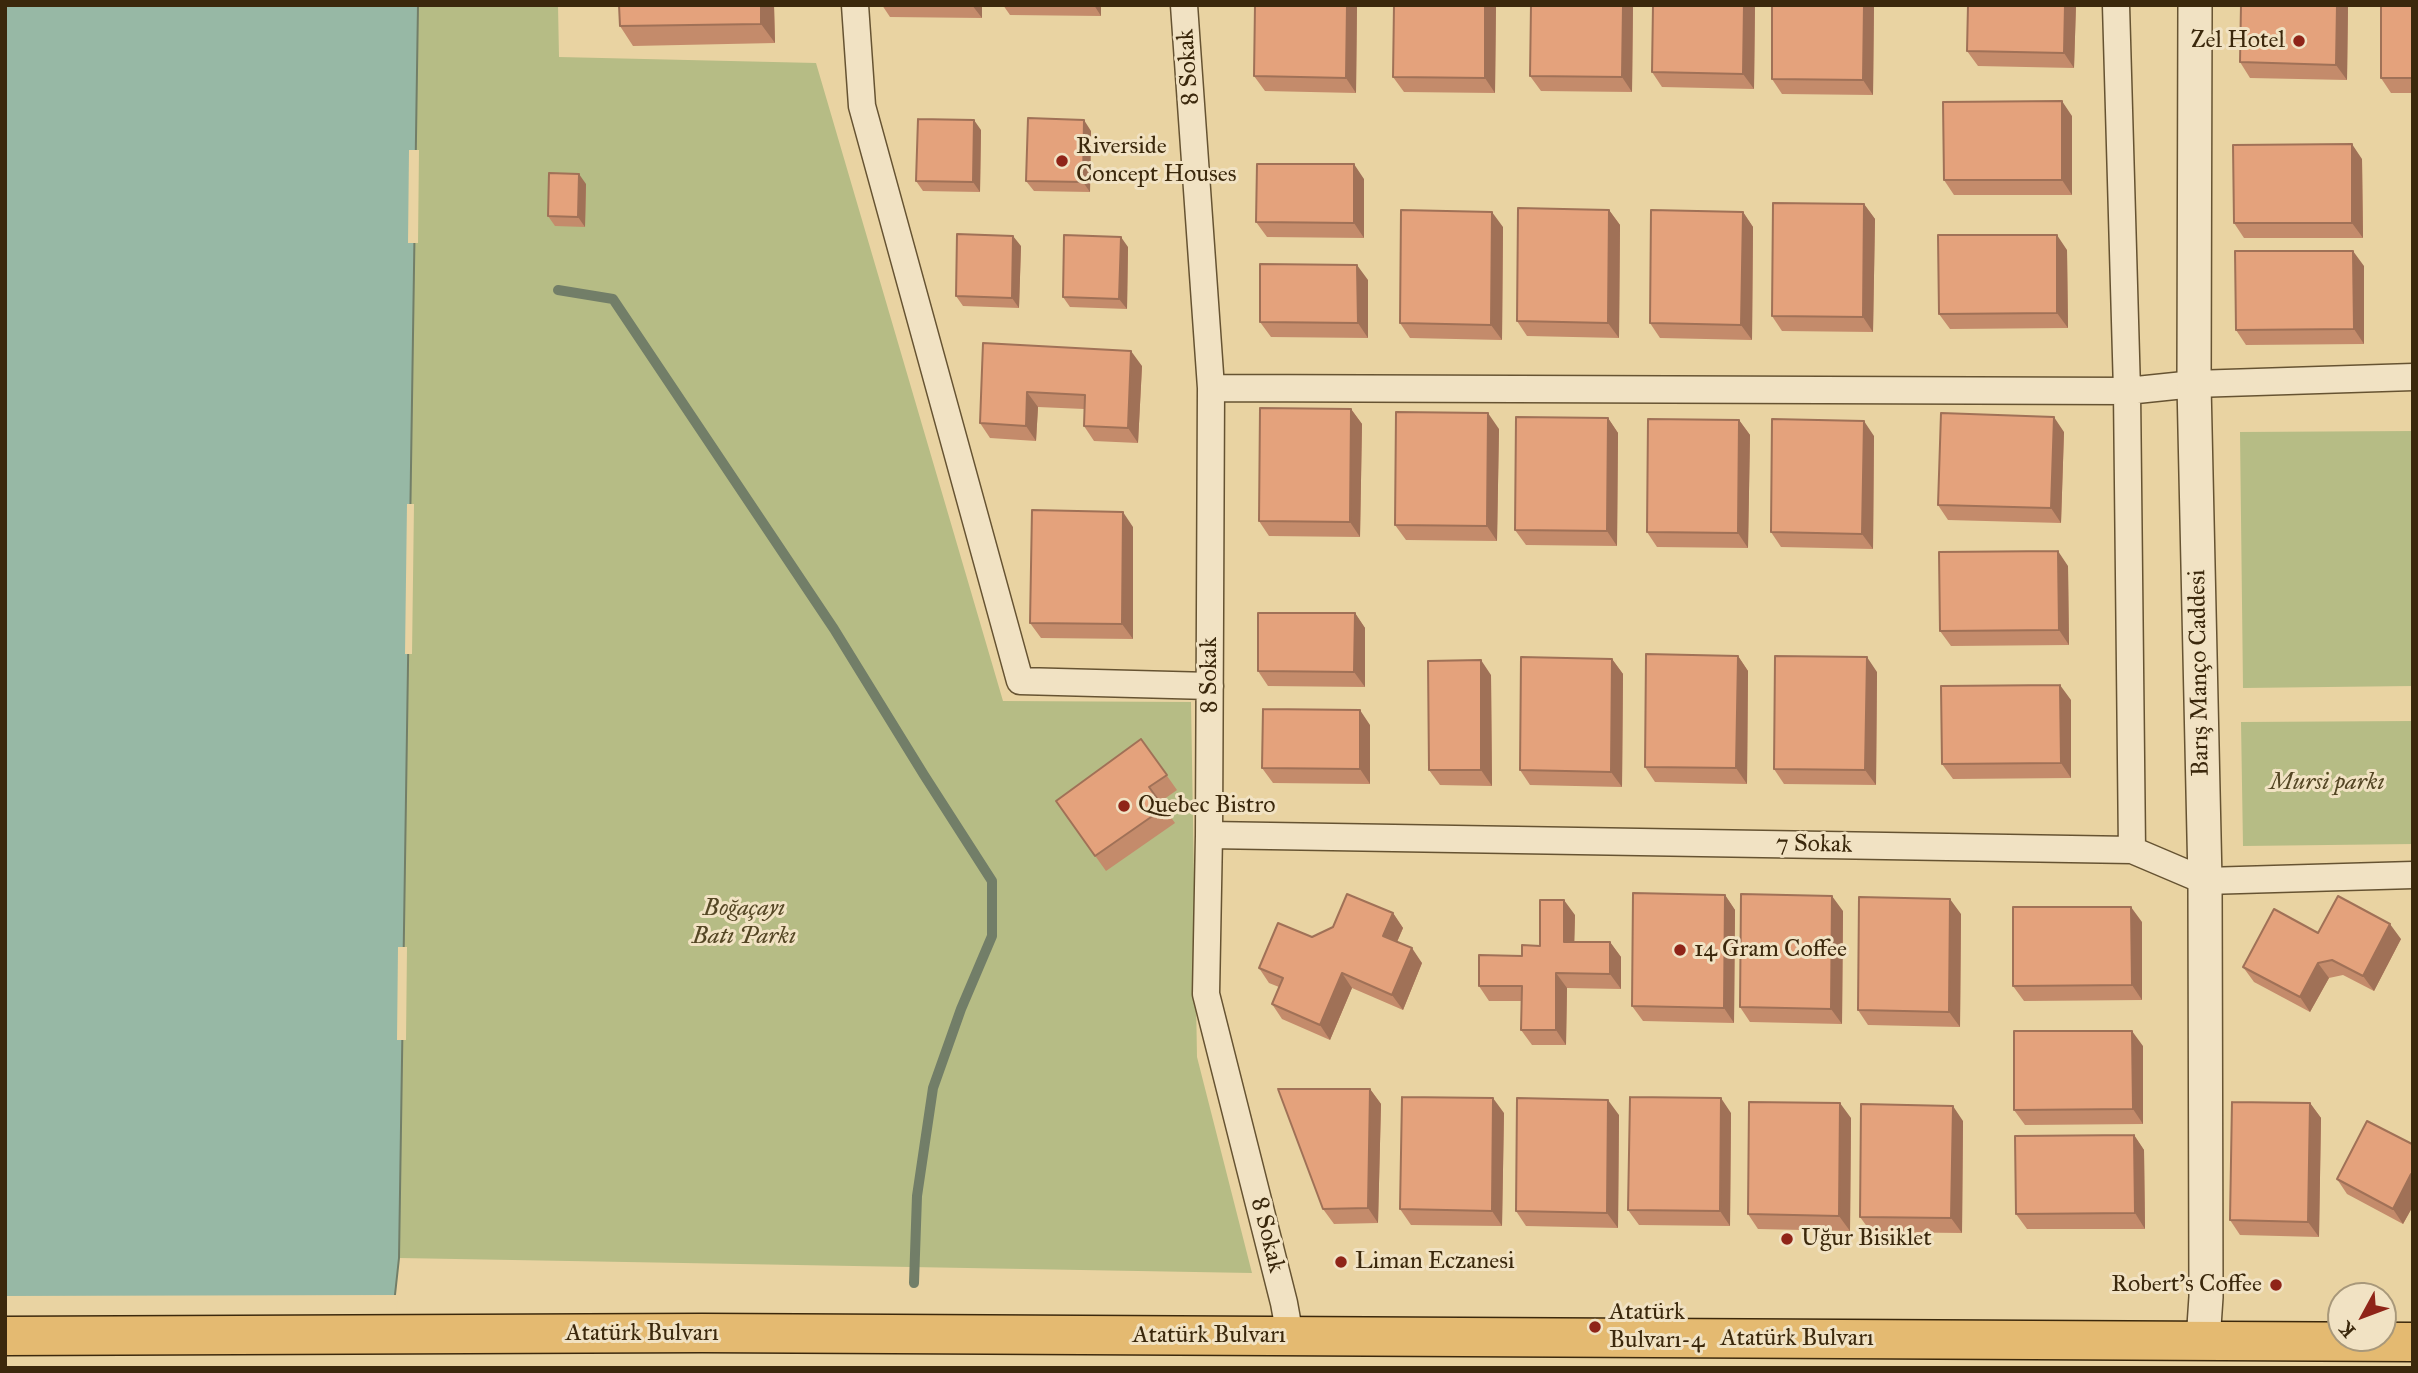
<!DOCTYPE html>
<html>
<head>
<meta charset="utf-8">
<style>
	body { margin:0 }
	#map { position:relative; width:2418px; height:1373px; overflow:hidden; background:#e9d3a2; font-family:"IM FELL Great Primer",serif }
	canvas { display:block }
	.frame { position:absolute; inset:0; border:7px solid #3b280c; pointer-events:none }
	.north { position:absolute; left:2327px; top:1282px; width:70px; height:70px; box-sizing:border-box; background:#f1e2c3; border:2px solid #a8987a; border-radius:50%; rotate:229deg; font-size:19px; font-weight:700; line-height:28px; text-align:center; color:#3b280c }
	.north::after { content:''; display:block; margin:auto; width:24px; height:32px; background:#8f2418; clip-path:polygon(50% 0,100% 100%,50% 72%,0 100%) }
</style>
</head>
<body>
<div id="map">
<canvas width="2418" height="1373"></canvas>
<div class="frame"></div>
<div class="north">K</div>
</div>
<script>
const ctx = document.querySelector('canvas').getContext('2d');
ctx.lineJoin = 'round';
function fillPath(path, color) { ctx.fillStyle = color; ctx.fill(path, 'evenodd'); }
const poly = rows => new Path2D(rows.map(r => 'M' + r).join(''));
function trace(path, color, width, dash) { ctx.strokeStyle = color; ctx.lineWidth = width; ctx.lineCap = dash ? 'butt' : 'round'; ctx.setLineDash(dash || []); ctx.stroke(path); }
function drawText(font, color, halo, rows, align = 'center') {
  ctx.font = font + ' "IM FELL Great Primer",serif'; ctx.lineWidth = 6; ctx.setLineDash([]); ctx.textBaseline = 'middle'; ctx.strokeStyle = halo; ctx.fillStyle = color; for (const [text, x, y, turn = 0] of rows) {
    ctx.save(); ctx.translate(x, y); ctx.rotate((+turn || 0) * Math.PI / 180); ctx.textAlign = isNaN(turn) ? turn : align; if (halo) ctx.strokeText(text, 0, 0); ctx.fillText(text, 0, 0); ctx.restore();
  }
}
fillPath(poly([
	[418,5,558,5,559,57,816,63,1003,701,1191,702,1197,1057,1252,1273,399,1258],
	[2413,431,2413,686,2243,688,2240,432],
	[2413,721,2413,844,2243,846,2241,722]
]), '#b6bc85');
const water = poly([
	[5,5,418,5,399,1258,387,1368,5,1368,5,5]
]);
fillPath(water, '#97b8a5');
trace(water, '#727e68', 2);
fillPath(poly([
	[409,150,419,150,418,243,408,243],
	[407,504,414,504,412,654,405,654],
	[398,947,407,947,406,1040,397,1040],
	[398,1295,390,1368,5,1368,5,1296]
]), '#e9d3a2');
trace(poly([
	[558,290,613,299,834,629,924,775,992,881,992,936,961,1009,933,1088,917,1196,914,1283]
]), '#727e68', 10);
const minor = poly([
	[855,5,862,106,1020,681,1210,686],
	[1184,5,1211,388,1209,835,1206,994,1284,1303,1290,1336],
	[2116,5,2127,391,2132,850],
	[1211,388,2127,391,2194,384,2413,377],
	[1209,835,2132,850,2205,881,2413,875]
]);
const tertiary = poly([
	[2195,5,2194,384,2205,881,2206,1297,2203,1341]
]);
const primary = poly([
	[5,1336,702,1333,2413,1342]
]);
trace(minor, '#665332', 29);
trace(tertiary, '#665332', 36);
trace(primary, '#3b280c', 41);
trace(minor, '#f1e2c3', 26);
trace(tertiary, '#f1e2c3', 33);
trace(primary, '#e4ba71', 38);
fillPath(poly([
	[619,5,774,5,775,43,633,46,620,26],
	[882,5,982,5,982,18,890,17],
	[1003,5,1101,5,1101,16,1010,15],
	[1357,5,1356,93,1265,91,1254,76],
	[1496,5,1495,93,1404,92,1393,77],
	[1531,5,1633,5,1632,92,1541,91,1530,76],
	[1755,5,1754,89,1662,87,1652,72],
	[1874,5,1873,95,1782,94,1772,79],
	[1968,5,2076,5,2074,68,1978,66,1967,51],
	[2348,5,2347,80,2250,78,2240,62],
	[2413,5,2413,93,2391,93,2381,78],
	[2072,116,2072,195,1954,195,1944,180],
	[981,130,980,192,923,191,916,181],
	[1091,131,1090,192,1034,191,1026,181],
	[2362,159,2363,238,2244,238,2234,223],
	[1364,179,1364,238,1267,237,1256,222],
	[586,184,585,227,555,226,548,216],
	[1864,204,1875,219,1873,332,1782,331,1772,316],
	[1609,210,1620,225,1619,338,1527,336,1517,321],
	[1743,212,1753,227,1752,340,1660,338,1650,323],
	[1503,227,1502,340,1410,338,1400,323],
	[1021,246,1019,308,963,306,956,296],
	[1128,247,1127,309,1070,307,1063,297],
	[2067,250,2068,328,1950,329,1939,314],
	[2364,266,2364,344,2246,345,2236,330],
	[1368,280,1368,338,1271,337,1260,322],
	[983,343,1142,366,1138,443,1094,441,1084,426,1084,409,1038,407,1036,441,990,438,980,423],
	[1351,409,1362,424,1360,537,1269,536,1259,521],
	[1608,418,1618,433,1617,546,1526,545,1515,530],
	[1739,420,1750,435,1748,548,1657,547,1647,532],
	[1499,429,1497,541,1406,540,1395,525],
	[2064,432,2061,523,1948,520,1938,505],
	[1874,436,1873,549,1781,547,1771,532],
	[1133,527,1133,639,1041,638,1030,623],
	[2068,566,2069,645,1951,646,1940,631],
	[1355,613,1365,628,1365,687,1268,686,1258,671],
	[1738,656,1748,671,1747,784,1655,782,1645,767],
	[1612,659,1623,674,1622,787,1530,785,1520,770],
	[1877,672,1876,785,1784,784,1774,769],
	[1491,675,1492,786,1440,785,1429,770],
	[2071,700,2071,778,1953,779,1942,764],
	[1370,725,1370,784,1273,783,1262,768],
	[1141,739,1177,790,1160,802,1175,823,1106,871,1056,801],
	[1725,895,1735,910,1734,1023,1643,1021,1632,1006],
	[1843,911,1842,1024,1750,1022,1740,1007],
	[1393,913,1403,928,1397,942,1422,963,1403,1010,1352,988,1330,1040,1282,1019,1272,1004,1279,987,1269,983,1259,968,1312,937],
	[1961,914,1960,1027,1868,1025,1858,1010],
	[1575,915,1574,942,1610,942,1621,957,1621,989,1567,988,1566,1045,1532,1045,1521,1030,1522,1001,1489,1001,1479,986,1522,956,1540,946],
	[2142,922,2142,1000,2024,1001,2013,986],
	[2318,933,2401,939,2374,991,2343,975,2329,978,2310,1012,2254,982,2243,967],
	[2143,1046,2143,1124,2025,1125,2014,1110],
	[1370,1089,1381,1104,1378,1223,1334,1224,1323,1209],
	[2310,1103,2321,1118,2319,1237,2240,1235,2230,1220],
	[1504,1113,1502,1226,1411,1225,1400,1209],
	[1731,1113,1730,1226,1639,1225,1628,1210],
	[1619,1115,1618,1228,1526,1226,1516,1211],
	[1851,1118,1850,1231,1758,1229,1748,1214],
	[1963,1121,1962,1233,1871,1232,1860,1217],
	[2134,1135,2144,1150,2145,1229,2027,1229,2016,1214],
	[2413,1142,2413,1206,2403,1224,2347,1194,2337,1179,2412,1144]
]), '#c48b6b');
fillPath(poly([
	[761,5,774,5,775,43,761,24],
	[972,5,982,5,982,18],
	[1094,5,1101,5,1101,16],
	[1347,5,1357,5,1356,93,1346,78],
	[1485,5,1496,5,1495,93,1485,78],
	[1623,5,1633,5,1632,92,1622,77],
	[1744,5,1755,5,1754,89,1743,74],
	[1864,5,1874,5,1873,95,1863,80],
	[2065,5,2076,5,2074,68,2064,53],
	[2337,5,2348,5,2347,80,2336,65],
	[2062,101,2072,116,2072,195,2062,180],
	[974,120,981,130,980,192,973,182],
	[1084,120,1091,131,1090,192,1083,182],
	[2352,144,2362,159,2363,238,2352,223],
	[1354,164,1364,179,1364,238,1354,223],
	[579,174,586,184,585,227,578,217],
	[1864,204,1875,219,1873,332,1863,317],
	[1609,210,1620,225,1619,338,1608,323],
	[1492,212,1503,227,1502,340,1491,325],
	[1743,212,1753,227,1752,340,1741,325],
	[2057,235,2067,250,2068,328,2057,313],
	[1013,236,1021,246,1019,308,1012,298],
	[1121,237,1128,247,1127,309,1119,299],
	[2353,251,2364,266,2364,344,2354,329],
	[1357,265,1368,280,1368,338,1358,323],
	[1131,351,1142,366,1138,443,1128,428],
	[1027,392,1038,407,1036,441,1026,426],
	[1351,409,1362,424,1360,537,1350,522],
	[1488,413,1499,429,1497,541,1487,526],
	[2054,417,2064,432,2061,523,2051,508],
	[1608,418,1618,433,1617,546,1607,531],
	[1739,420,1750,435,1748,548,1738,533],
	[1864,421,1874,436,1873,549,1862,534],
	[1123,512,1133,527,1133,639,1122,624],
	[2058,551,2068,566,2069,645,2059,630],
	[1355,613,1365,628,1365,687,1354,672],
	[1738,656,1748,671,1747,784,1736,768],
	[1867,657,1877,672,1876,785,1865,770],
	[1612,659,1623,674,1622,787,1611,772],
	[1481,660,1491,675,1492,786,1481,770],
	[2060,685,2071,700,2071,778,2061,763],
	[1360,710,1370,725,1370,784,1360,769],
	[1725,895,1735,910,1734,1023,1724,1008],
	[1832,896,1843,911,1842,1024,1831,1009],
	[1950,899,1961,914,1960,1027,1949,1012],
	[1564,900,1575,915,1574,957,1564,942],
	[2131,907,2142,922,2142,1000,2132,985],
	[1393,913,1403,928,1393,951,1383,936],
	[2390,924,2401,939,2374,991,2363,976],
	[1610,942,1621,957,1621,989,1610,974],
	[1412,948,1422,963,1403,1010,1392,995],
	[2318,963,2329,978,2310,1012,2300,997],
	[1342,973,1352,988,1330,1040,1320,1025],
	[1556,973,1567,988,1566,1045,1556,1030],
	[2132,1031,2143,1046,2143,1124,2133,1109],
	[1370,1089,1381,1104,1378,1223,1368,1208],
	[1493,1098,1504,1113,1502,1226,1492,1211],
	[1721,1098,1731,1113,1730,1226,1720,1211],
	[1608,1100,1619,1115,1618,1228,1607,1213],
	[1840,1103,1851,1118,1850,1231,1839,1216],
	[2310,1103,2321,1118,2319,1237,2308,1222],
	[1953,1106,1963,1121,1962,1233,1951,1218],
	[2134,1135,2144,1150,2145,1229,2135,1213],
	[2411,1174,2413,1176,2413,1206,2403,1224,2393,1209]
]), '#a07157');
const building = poly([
	[619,5,761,5,761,24,620,26,619,5],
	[1255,5,1347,5,1346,78,1254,76,1255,5],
	[1394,5,1485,5,1485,78,1393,77,1394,5],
	[1531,5,1623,5,1622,77,1530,76,1531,5],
	[1653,5,1744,5,1743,74,1652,72,1653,5],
	[1772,5,1864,5,1863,80,1772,79,1772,5],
	[1968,5,2065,5,2064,53,1967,51,1968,5],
	[2241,5,2337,5,2336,65,2240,62,2241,5],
	[2381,5,2413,5,2413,78,2381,78,2381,5],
	[2062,101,2062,180,1944,180,1943,102,2062,101],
	[1028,118,1084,120,1083,182,1026,181,1028,118],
	[918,119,974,120,973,182,916,181,918,119],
	[2352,144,2352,223,2234,223,2233,145,2352,144],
	[1257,164,1354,164,1354,223,1256,222,1257,164],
	[549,173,579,174,578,217,548,216,549,173],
	[1773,203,1864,204,1863,317,1772,316,1773,203],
	[1518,208,1609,210,1608,323,1517,321,1518,208],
	[1401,210,1492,212,1491,325,1400,323,1401,210],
	[1651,210,1743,212,1741,325,1650,323,1651,210],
	[957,234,1013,236,1012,298,956,296,957,234],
	[1064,235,1121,237,1119,299,1063,297,1064,235],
	[1938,235,2057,235,2057,313,1939,314,1938,235],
	[2235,251,2353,251,2354,329,2236,330,2235,251],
	[1260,264,1357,265,1358,323,1260,322,1260,264],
	[983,343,1131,351,1128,428,1084,426,1085,395,1027,392,1026,426,980,423,983,343],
	[1260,408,1351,409,1350,522,1259,521,1260,408],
	[1396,412,1488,413,1487,526,1395,525,1396,412],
	[1941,413,2054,417,2051,508,1938,505,1941,413],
	[1516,417,1608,418,1607,531,1515,530,1516,417],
	[1648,419,1739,420,1738,533,1647,532,1648,419],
	[1772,419,1864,421,1862,534,1771,532,1772,419],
	[1032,510,1123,512,1122,624,1030,623,1032,510],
	[2058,551,2059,630,1940,631,1939,552,2058,551],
	[1258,613,1355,613,1354,672,1258,671,1258,613],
	[1646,654,1738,656,1736,768,1645,767,1646,654],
	[1775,656,1867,657,1865,770,1774,769,1775,656],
	[1521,657,1612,659,1611,772,1520,770,1521,657],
	[1481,660,1481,770,1429,770,1428,661,1481,660],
	[2060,685,2061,763,1942,764,1941,686,2060,685],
	[1263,709,1360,710,1360,769,1262,768,1263,709],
	[1141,739,1167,775,1149,787,1164,808,1095,856,1056,801,1141,739],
	[1633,893,1725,895,1724,1008,1632,1006,1633,893],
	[1347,894,1393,913,1383,936,1412,948,1392,995,1342,973,1320,1025,1272,1004,1283,978,1259,968,1278,923,1312,937,1333,927,1347,894],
	[1741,894,1832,896,1831,1009,1740,1007,1741,894],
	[2338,896,2390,924,2363,976,2332,960,2318,963,2300,997,2243,967,2274,909,2318,933,2338,896],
	[1859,897,1950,899,1949,1012,1858,1010,1859,897],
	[1540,900,1564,900,1564,942,1610,942,1610,974,1556,973,1556,1030,1521,1030,1522,986,1479,986,1479,955,1522,956,1522,945,1540,946,1540,900],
	[2013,907,2131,907,2132,985,2013,986,2013,907],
	[2014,1031,2132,1031,2133,1109,2014,1110,2014,1031],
	[1278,1089,1370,1089,1368,1208,1323,1209,1278,1089],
	[1402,1097,1493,1098,1492,1211,1400,1209,1402,1097],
	[1630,1097,1721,1098,1720,1211,1628,1210,1630,1097],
	[1517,1098,1608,1100,1607,1213,1516,1211,1517,1098],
	[1749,1102,1840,1103,1839,1216,1748,1214,1749,1102],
	[2232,1102,2310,1103,2308,1222,2230,1220,2232,1102],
	[1861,1104,1953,1106,1951,1218,1860,1217,1861,1104],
	[2367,1121,2412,1144,2413,1142,2413,1174,2411,1174,2393,1209,2337,1179,2367,1121],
	[2134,1135,2135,1213,2016,1214,2015,1136,2134,1135]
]);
fillPath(building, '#e4a27c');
trace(building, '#a07157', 2);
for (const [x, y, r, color] of [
	[2299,41,7,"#8f2418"],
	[1062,161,7,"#8f2418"],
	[1124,806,7,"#8f2418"],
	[1680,950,7,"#8f2418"],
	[1787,1239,7,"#8f2418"],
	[1341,1262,7,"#8f2418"],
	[2276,1285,7,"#8f2418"],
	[1595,1327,7,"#8f2418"]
]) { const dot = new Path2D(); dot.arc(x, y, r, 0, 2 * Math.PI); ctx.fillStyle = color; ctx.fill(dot); trace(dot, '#f1e2c3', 2.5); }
drawText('24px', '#3b280c', '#f1e2c3', [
	["Zel Hotel",2285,41,"right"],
	["Riverside",1076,147],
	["Concept Houses",1076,175],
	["Quebec Bistro",1138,806],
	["14 Gram Coffee",1694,950],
	["Uğur Bisiklet",1801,1239],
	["Liman Eczanesi",1355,1262],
	["Robert's Coffee",2262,1285,"right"],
	["Atatürk",1609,1313],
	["Bulvarı-4",1609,1341]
], 'left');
drawText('24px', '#3b280c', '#f1e2c3', [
	["8 Sokak",1189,67,-94],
	["Barış Manço Caddesi",2200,673,-91],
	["8 Sokak",1210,675,-90],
	["7 Sokak",1814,845,1],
	["8 Sokak",1267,1235,76],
	["Atatürk Bulvarı",642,1334],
	["Atatürk Bulvarı",1209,1336],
	["Atatürk Bulvarı",1797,1339]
]);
drawText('italic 24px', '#544624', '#f1e2c3', [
	["Mursi parkı",2327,783],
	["Boğaçayı",744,909],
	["Batı Parkı",744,937]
]);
</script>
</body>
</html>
